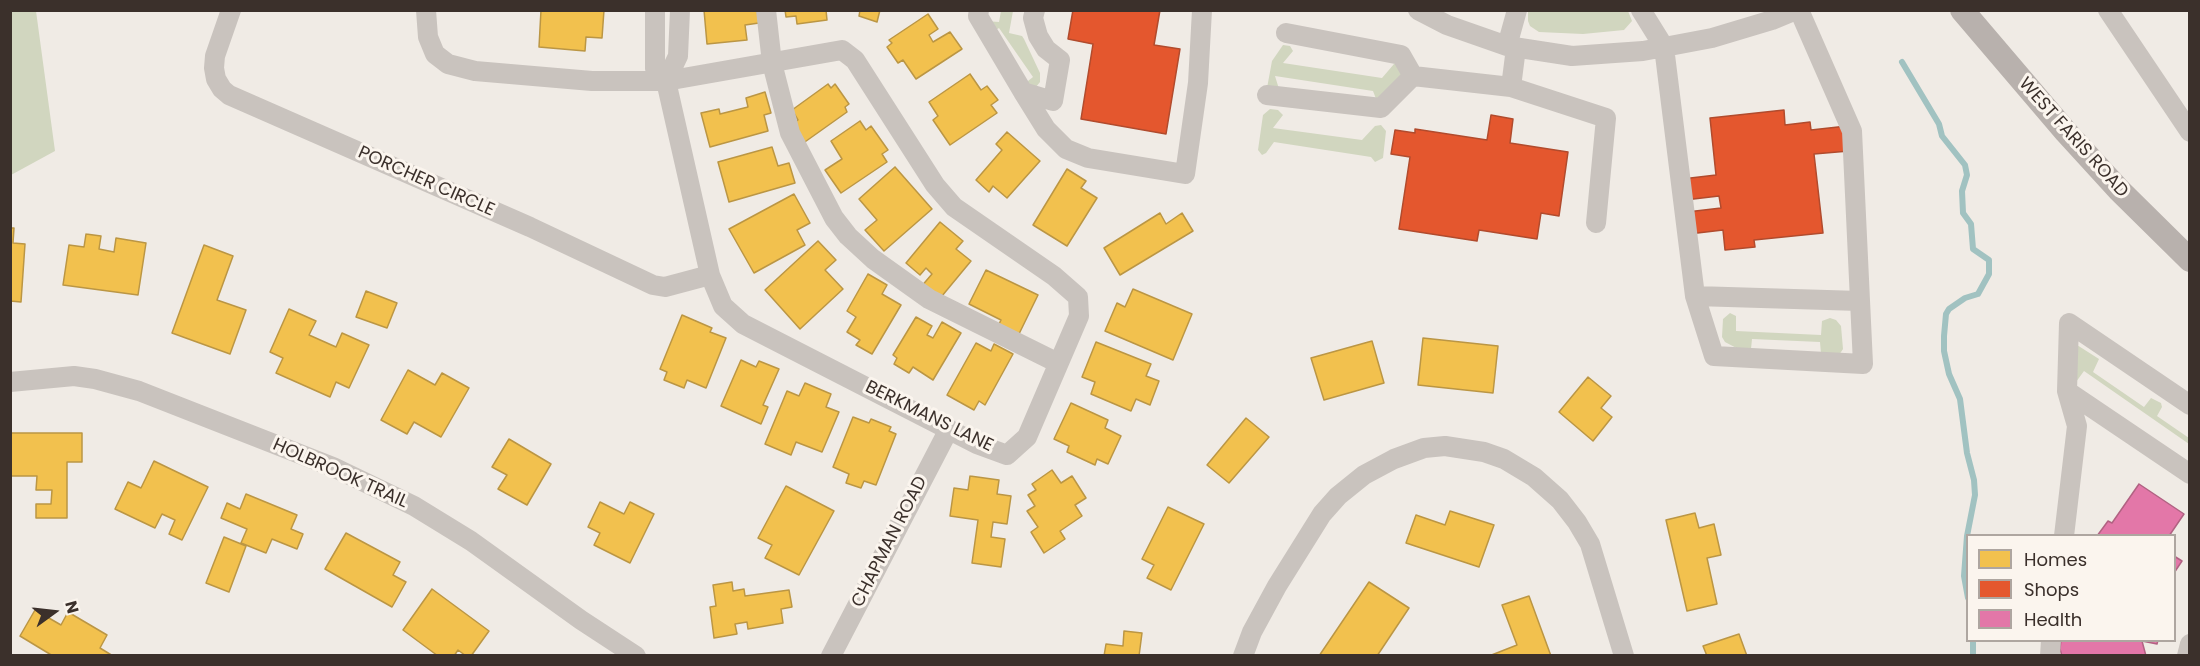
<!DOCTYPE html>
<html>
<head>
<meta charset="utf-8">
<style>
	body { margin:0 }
	#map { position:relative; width:2200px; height:666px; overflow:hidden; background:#f0ebe5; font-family:Poppins,sans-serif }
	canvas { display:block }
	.frame { position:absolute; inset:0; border:12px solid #3b302b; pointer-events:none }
	.legend { position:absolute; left:1966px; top:534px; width:210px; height:108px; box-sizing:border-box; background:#fbf5ee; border:2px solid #aea6a0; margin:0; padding:8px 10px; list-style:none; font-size:18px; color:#3b302b }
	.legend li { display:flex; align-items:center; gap:12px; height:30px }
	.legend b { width:30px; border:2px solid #aea6a0 }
	.north { position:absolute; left:24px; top:582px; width:60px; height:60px; -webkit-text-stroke:4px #fbf5ee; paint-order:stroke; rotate:75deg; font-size:16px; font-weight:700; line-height:24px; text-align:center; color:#3b302b }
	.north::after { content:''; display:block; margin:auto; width:21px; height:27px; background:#3b302b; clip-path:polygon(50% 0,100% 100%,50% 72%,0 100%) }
</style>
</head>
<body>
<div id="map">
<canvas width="2200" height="666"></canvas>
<div class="frame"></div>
<ul class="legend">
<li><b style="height:16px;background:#f2c14e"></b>Homes</li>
<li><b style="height:16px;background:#e4572e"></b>Shops</li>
<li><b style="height:16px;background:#e377a8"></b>Health</li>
</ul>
<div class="north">N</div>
</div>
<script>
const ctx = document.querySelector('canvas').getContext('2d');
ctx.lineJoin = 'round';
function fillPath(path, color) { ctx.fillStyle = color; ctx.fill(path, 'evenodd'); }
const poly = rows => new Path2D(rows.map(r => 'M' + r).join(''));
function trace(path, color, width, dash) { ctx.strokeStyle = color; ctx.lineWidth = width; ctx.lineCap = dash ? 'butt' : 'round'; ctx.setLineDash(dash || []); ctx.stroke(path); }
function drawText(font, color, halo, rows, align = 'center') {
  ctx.font = font + ' Poppins,sans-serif'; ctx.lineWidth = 6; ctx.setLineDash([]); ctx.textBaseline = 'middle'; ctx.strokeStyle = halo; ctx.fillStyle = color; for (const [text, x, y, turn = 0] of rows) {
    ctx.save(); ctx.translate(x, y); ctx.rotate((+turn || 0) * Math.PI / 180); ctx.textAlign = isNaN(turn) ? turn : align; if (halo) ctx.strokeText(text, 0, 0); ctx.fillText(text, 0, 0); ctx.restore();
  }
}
fillPath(poly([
	[11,10,36,11,55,151,11,175],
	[1001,11,1013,11,1009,33,1022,36,1024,39,1040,73,1040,82,1036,87,1023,85,1033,77,999,28,988,35,985,21,999,22],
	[1528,11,1628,11,1632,21,1624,30,1583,34,1539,32,1530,26,1528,21],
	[1283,45,1290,46,1293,51,1283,63,1382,78,1394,64,1397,64,1406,70,1380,109,1373,91,1275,76,1279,89,1267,88,1272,61],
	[1270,109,1278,110,1283,115,1273,128,1362,140,1375,126,1381,125,1386,131,1383,158,1375,162,1371,157,1274,142,1266,153,1262,155,1258,150,1263,115],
	[1730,313,1736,316,1736,331,1821,335,1822,321,1830,318,1836,320,1841,326,1843,349,1839,355,1821,354,1820,342,1752,339,1751,349,1744,352,1725,342,1722,337,1723,319],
	[2077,345,2099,359,2093,372,2144,407,2151,398,2161,403,2162,407,2157,416,2189,438,2189,444,2084,371,2076,382]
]), '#d1d6bf');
const homes = poly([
	[541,10,604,10,602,38,586,37,585,51,539,47,541,10],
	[704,10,757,10,759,23,745,25,747,40,707,44,704,10],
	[785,10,826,10,827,20,797,24,796,16,786,17,785,10],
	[860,10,880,10,877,22,859,16,860,10],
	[928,14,938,29,929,35,933,42,950,32,962,49,916,79,903,60,898,63,887,47,892,43,889,40,928,14],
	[970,74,981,90,987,86,998,100,991,105,997,113,950,145,933,120,938,116,929,102,970,74],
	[828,84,831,88,835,84,849,104,845,107,847,112,802,144,789,126,798,120,792,110,828,84],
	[765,92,771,113,764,115,768,131,710,147,701,113,719,109,720,114,748,107,746,98,765,92],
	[860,121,866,130,871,126,888,150,882,154,887,162,841,193,825,170,842,159,831,141,860,121],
	[1007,132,1040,161,1007,198,993,186,989,192,976,180,1002,150,996,144,1007,132],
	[772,147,778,166,789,163,795,183,729,202,718,162,772,147],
	[895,167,932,209,884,251,865,230,877,220,859,199,895,167],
	[1067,169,1086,181,1081,188,1097,198,1067,246,1033,225,1067,169],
	[794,194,810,223,797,230,805,245,754,273,729,229,794,194],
	[1160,213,1166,224,1182,213,1193,231,1120,275,1104,248,1160,213],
	[940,222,963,241,956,249,971,261,937,302,920,288,932,274,926,268,920,275,906,263,940,222],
	[10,228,14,228,13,243,25,244,21,302,10,301,10,228],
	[86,234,101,236,99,249,114,252,116,238,146,243,138,295,63,285,69,245,84,247,86,234],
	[818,241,836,260,825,270,843,289,800,329,765,290,818,241],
	[204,245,233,256,217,300,246,310,230,354,172,333,204,245],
	[986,270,1038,295,1018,336,998,326,1001,320,969,304,986,270],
	[868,274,887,285,882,294,901,305,872,354,856,345,860,340,847,332,856,317,847,311,868,274],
	[1133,289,1192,314,1173,360,1105,331,1117,303,1125,307,1133,289],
	[366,291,397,303,387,328,356,317,366,291],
	[289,309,316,321,309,335,336,347,342,333,369,345,349,388,336,382,330,397,276,373,283,358,270,352,289,309],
	[682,315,712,328,710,332,726,338,706,388,687,380,684,388,664,380,667,372,660,369,682,315],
	[916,317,932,326,927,335,933,338,942,322,961,333,933,380,913,367,909,373,894,364,897,358,893,355,916,317],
	[1423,338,1498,346,1493,393,1418,385,1423,338],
	[1372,341,1384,383,1324,400,1311,358,1372,341],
	[1096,342,1151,364,1146,376,1159,381,1150,405,1136,399,1131,411,1091,394,1095,382,1082,377,1096,342],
	[976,343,991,351,994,344,1013,354,985,405,979,401,974,410,947,395,976,343],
	[741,360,756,367,759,361,779,369,763,405,768,407,761,424,721,406,741,360],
	[408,370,435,385,442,373,469,388,441,437,414,422,407,434,381,420,408,370],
	[1588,377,1611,396,1601,408,1612,417,1593,441,1559,412,1588,377],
	[805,383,831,394,826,407,839,412,822,452,796,442,791,455,765,444,787,391,799,396,805,383],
	[1071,403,1108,420,1105,428,1121,436,1108,464,1097,459,1095,465,1067,452,1069,446,1054,439,1071,403],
	[853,417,869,423,871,419,891,427,889,431,896,434,876,485,864,481,861,488,846,483,849,474,833,467,853,417],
	[1246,418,1269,437,1229,483,1207,465,1246,418],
	[10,433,82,433,82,462,67,462,67,518,36,518,36,504,51,504,52,490,36,490,37,476,10,476,10,433],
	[509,439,551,464,527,505,498,489,507,475,492,467,509,439],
	[154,461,208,487,182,540,169,534,175,520,162,514,155,528,115,509,128,482,141,488,154,461],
	[1052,470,1061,483,1072,476,1086,498,1075,505,1082,516,1060,531,1065,539,1044,553,1031,532,1038,527,1027,511,1035,506,1028,495,1036,490,1032,484,1052,470],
	[970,476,999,480,997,494,1011,496,1007,524,993,522,991,537,1005,539,1001,567,972,563,978,520,950,516,954,488,968,490,970,476],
	[786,486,834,511,799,575,765,558,772,545,758,538,786,486],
	[246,494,297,515,291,529,303,534,297,549,272,539,266,553,241,543,247,529,221,518,227,503,240,509,246,494],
	[600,502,624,514,630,502,654,514,630,563,594,545,600,533,588,527,600,502],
	[1168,507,1204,524,1171,590,1147,578,1154,565,1142,559,1168,507],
	[1450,511,1494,525,1479,567,1406,543,1416,515,1445,525,1450,511],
	[1695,513,1699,528,1714,524,1721,555,1707,558,1717,604,1687,611,1666,520,1695,513],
	[346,533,400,562,393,575,406,582,392,607,325,569,346,533],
	[224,537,246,546,229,592,206,583,224,537],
	[732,582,733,591,744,589,745,596,789,590,792,607,781,609,783,623,748,629,747,622,735,624,737,634,714,638,710,607,716,606,713,585,732,582],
	[1369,582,1409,608,1377,656,1319,656,1369,582],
	[432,589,489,631,471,656,466,656,458,650,454,656,438,656,403,630,432,589],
	[1529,596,1551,656,1489,656,1517,645,1502,605,1529,596],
	[35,610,61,625,68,612,107,635,100,648,113,656,53,656,20,636,35,610],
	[1124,631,1142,633,1139,656,1104,656,1106,644,1123,646,1124,631],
	[1739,634,1747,656,1707,656,1703,646,1739,634]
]);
fillPath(homes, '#f2c14e');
trace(homes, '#bb9644', 1.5);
const shops = poly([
	[1073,10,1160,10,1154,45,1180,49,1166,134,1081,119,1093,44,1068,39,1073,10],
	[1784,110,1785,125,1810,122,1811,130,1847,126,1849,151,1814,154,1823,233,1754,240,1755,247,1725,250,1723,230,1689,234,1687,212,1721,208,1719,196,1685,200,1682,179,1716,175,1710,118,1784,110],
	[1491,115,1513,119,1510,143,1568,152,1559,216,1541,213,1537,239,1479,230,1477,241,1399,229,1410,157,1391,154,1395,130,1415,133,1415,129,1487,140,1491,115]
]);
fillPath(shops, '#e4572e');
trace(shops, '#b14b2d', 1.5);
const health = poly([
	[2139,484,2184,514,2169,536,2097,536,2108,521,2112,523,2139,484],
	[2174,556,2182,561,2174,573,2174,556],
	[2061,640,2158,640,2157,644,2142,641,2146,656,2062,656,2060,649,2061,640]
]);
fillPath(health, '#e377a8');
trace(health, '#b16282', 1.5);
trace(poly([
	[1902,62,1939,124,1942,136,1965,165,1967,175,1962,191,1963,213,1971,224,1973,249,1989,260,1989,274,1978,294,1965,298,1949,309,1946,314,1944,336,1944,351,1949,374,1960,399,1967,453,1974,480,1975,495,1967,536,1964,576,1968,598],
	[1973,656,1973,640]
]), '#a1c2c1', 6);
trace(poly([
	[231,10,215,56,214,68,216,79,222,89,229,95,530,227,653,285,665,287,710,275],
	[426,10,428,37,435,54,448,64,475,71,592,81,666,81,842,50,855,60,935,185,954,207,1054,276,1078,297,1079,316,1027,437,1007,455,977,444,743,324,723,306,710,275,666,81,655,69,655,10],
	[766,10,772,63,790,133,834,218,848,236,873,259,929,299,1058,363],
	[979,10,978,16,1023,92,1053,101,1060,60,1046,49,1038,36,1033,18,1035,10],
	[1418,10,1447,25,1507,46,1572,56,1643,51,1712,38,1772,20,1796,10],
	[1641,10,1664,47,1695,296,1714,356,1863,364,1852,131,1799,10],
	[2108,10,2190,132],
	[1286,33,1401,55,1413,76,1511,87],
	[1507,46,1517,10],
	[1516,48,1511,87,1606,118,1596,223],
	[666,81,678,56,680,10],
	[1023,92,1046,129,1066,149,1088,158,1185,174,1198,83,1202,10],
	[1267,95,1381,108,1413,76],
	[1695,296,1860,301],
	[10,382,74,376,95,379,139,391,333,467,414,506,471,541,581,620,636,656],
	[2190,405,2069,323,2067,391,2190,474],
	[2064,536,2077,426,2067,391],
	[831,656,949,429],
	[1243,656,1252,632,1277,586,1322,514,1338,496,1364,475,1394,459,1424,448,1445,446,1484,452,1504,459,1534,477,1560,500,1577,522,1590,544,1624,656],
	[2050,656,2051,640],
	[2187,656,2190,644]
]), '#c9c3be', 20);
trace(poly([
	[1962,10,2066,132,2119,190,2190,260]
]), '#b8b1ad', 24);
drawText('18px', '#3b302b', '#fbf5ee', [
	["WEST FARIS ROAD",2073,138,48],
	["PORCHER CIRCLE",426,182,24],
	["BERKMANS LANE",929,417,26],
	["HOLBROOK TRAIL",340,474,24],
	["CHAPMAN ROAD",890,542,-63]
]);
</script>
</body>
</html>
